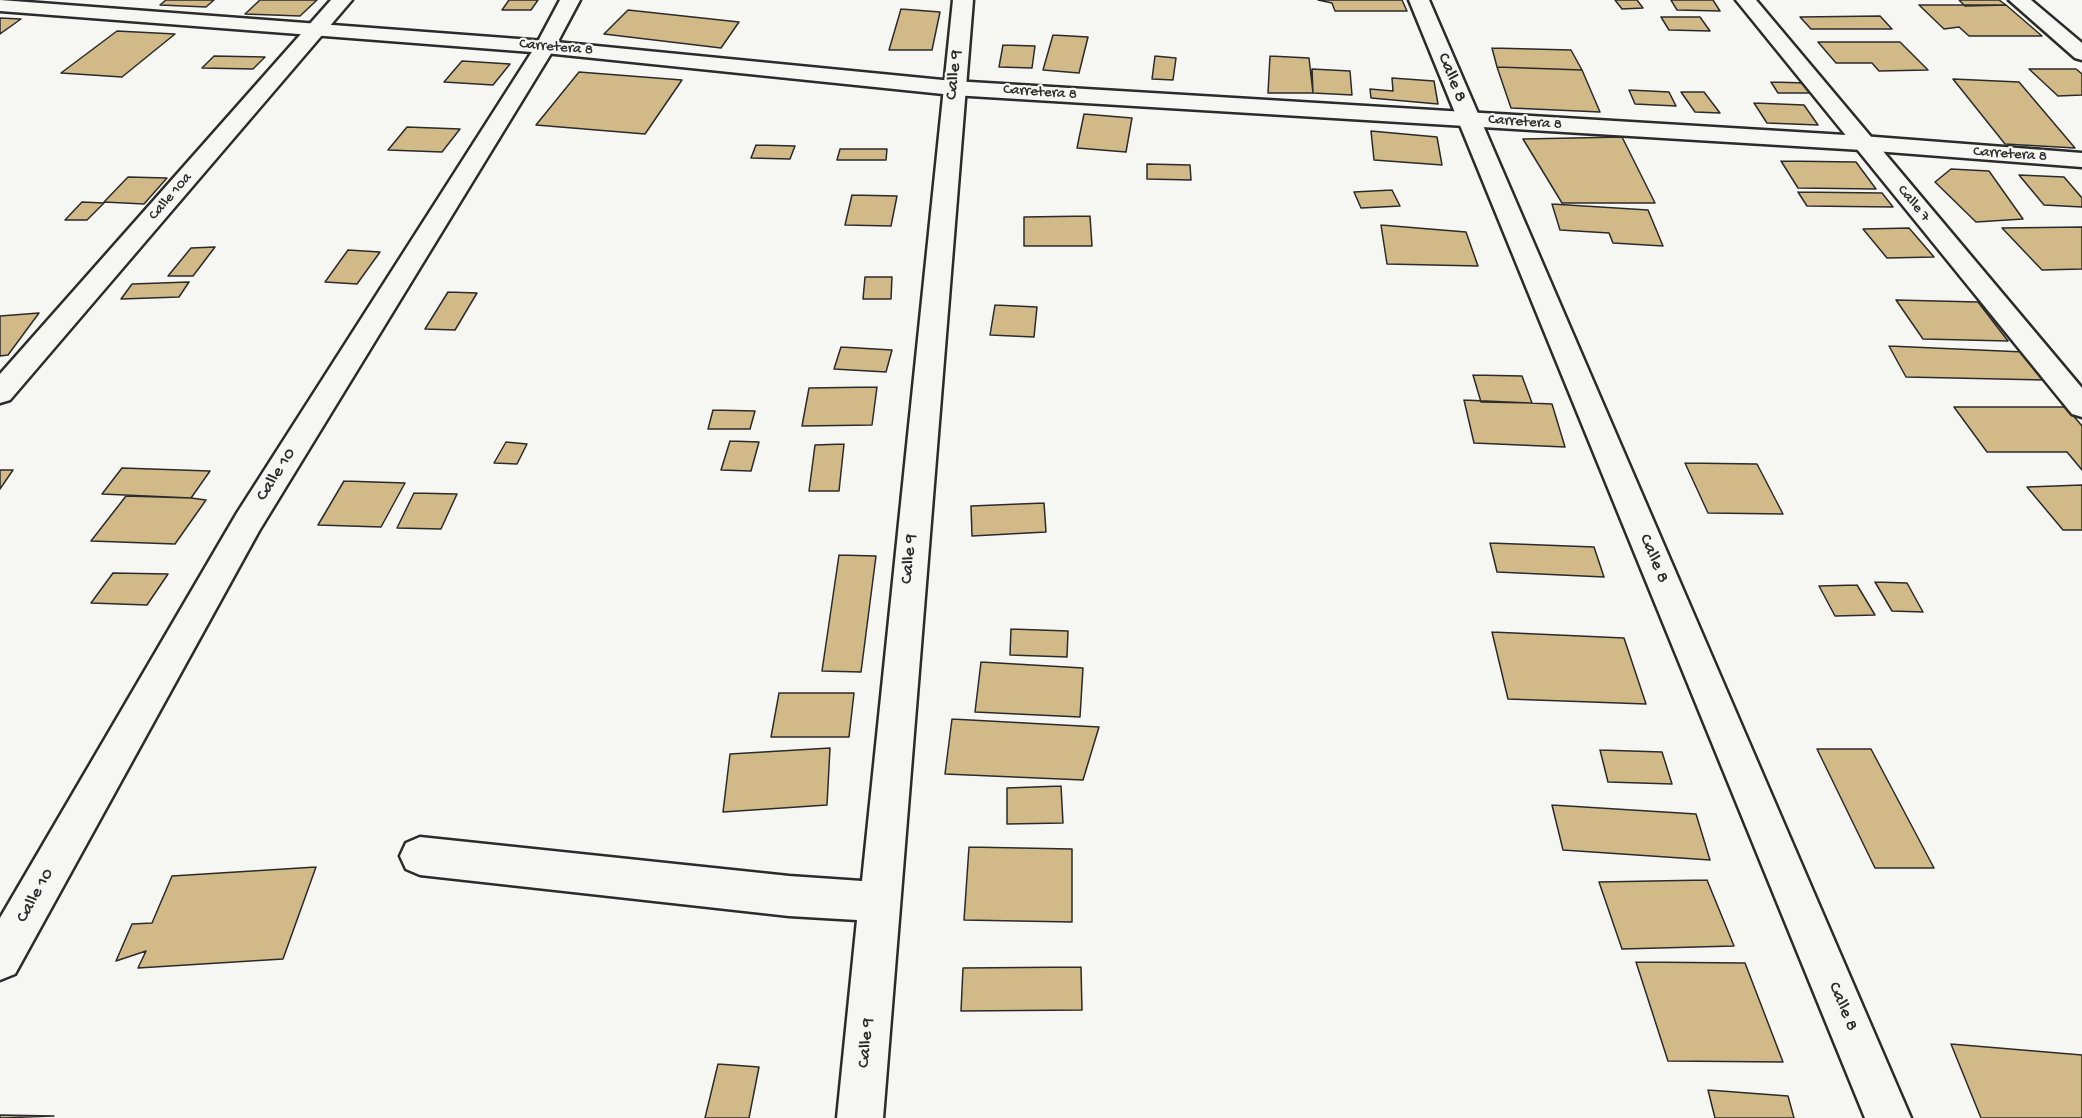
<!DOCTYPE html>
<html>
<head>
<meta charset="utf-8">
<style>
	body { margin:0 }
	canvas { display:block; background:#f6f6f2 }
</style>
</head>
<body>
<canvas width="2082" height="1118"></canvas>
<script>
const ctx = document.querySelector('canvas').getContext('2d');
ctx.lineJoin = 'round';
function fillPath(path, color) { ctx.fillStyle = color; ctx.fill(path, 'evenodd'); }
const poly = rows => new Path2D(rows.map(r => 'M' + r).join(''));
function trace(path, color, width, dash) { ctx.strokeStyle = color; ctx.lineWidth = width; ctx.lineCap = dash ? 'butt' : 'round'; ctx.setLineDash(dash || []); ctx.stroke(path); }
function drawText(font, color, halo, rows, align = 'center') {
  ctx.font = font + ' "Gochi Hand",sans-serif'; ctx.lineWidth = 4.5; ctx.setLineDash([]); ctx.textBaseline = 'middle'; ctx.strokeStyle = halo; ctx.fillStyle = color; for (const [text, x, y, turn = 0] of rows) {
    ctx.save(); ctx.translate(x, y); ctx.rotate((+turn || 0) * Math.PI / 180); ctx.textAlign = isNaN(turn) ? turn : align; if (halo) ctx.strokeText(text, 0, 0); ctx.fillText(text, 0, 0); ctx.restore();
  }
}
const building = poly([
	[166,0,214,0,206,7,160,5,166,0],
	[260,0,317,0,300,16,245,14,260,0],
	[509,0,538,0,531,10,502,10,509,0],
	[1318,0,1402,0,1407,11,1335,11,1332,3,1318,0],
	[1615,0,1637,0,1643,8,1622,9,1615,0],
	[1671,0,1713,0,1720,11,1677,10,1671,0],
	[1959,0,1999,0,2006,5,1965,6,1959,0],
	[1919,5,2006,5,2042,36,1969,36,1959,27,1944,29,1919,5],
	[901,9,940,12,932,50,889,50,901,9],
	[628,10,739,22,721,48,604,34,628,10],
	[1880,16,1892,29,1811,29,1800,17,1880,16],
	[1661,17,1700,17,1710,31,1669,30,1661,17],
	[0,18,21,19,0,34,0,18],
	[117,31,175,34,122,77,61,73,117,31],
	[1053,35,1088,37,1079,73,1043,70,1053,35],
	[1818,42,1900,42,1928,70,1879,71,1872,63,1836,63,1818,42],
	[1003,45,1035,46,1032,68,999,67,1003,45],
	[1492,48,1571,50,1582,70,1497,67,1492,48],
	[214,56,265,57,253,69,202,68,214,56],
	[1155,56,1176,58,1173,80,1152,79,1155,56],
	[1270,56,1309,58,1313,93,1268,93,1270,56],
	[462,61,510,64,493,85,444,82,462,61],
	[1497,67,1582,70,1600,112,1511,108,1497,67],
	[1312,69,1350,71,1352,95,1313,93,1312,69],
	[2029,69,2076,69,2082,74,2082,95,2058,96,2029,69],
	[579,72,682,80,645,134,536,125,579,72],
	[1392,78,1434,81,1438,104,1371,98,1370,89,1393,91,1392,78],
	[1953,79,2019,82,2075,148,2005,144,1953,79],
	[1771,82,1807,83,1815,93,1778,93,1771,82],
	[1629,90,1669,92,1676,106,1635,104,1629,90],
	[1681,92,1704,92,1720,113,1695,112,1681,92],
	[1754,103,1804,105,1818,125,1767,123,1754,103],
	[1084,114,1132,118,1126,152,1077,148,1084,114],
	[407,127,460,129,442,152,388,150,407,127],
	[1371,131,1437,137,1442,165,1374,160,1371,131],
	[1622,137,1655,203,1562,203,1523,139,1622,137],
	[756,145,795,146,790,159,751,158,756,145],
	[840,149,887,149,886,160,837,160,840,149],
	[1781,161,1856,162,1876,189,1798,188,1781,161],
	[1147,164,1190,165,1191,180,1147,179,1147,164],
	[1951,169,1989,171,2023,219,1976,222,1935,182,1951,169],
	[2019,175,2064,177,2082,198,2082,207,2044,205,2019,175],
	[128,177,167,178,144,204,104,202,128,177],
	[1392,190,1400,206,1361,208,1354,192,1392,190],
	[1798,192,1882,193,1893,207,1807,206,1798,192],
	[852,195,897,196,891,226,845,225,852,195],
	[82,202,104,203,87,220,65,220,82,202],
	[1552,204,1648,210,1663,246,1613,243,1609,233,1560,230,1552,204],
	[1090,216,1092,246,1024,246,1024,217,1090,216],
	[1381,225,1466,232,1478,266,1387,264,1381,225],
	[2082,227,2082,269,2042,270,2002,228,2082,227],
	[1909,228,1934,257,1887,258,1863,229,1909,228],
	[215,247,193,276,168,276,191,248,215,247],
	[348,250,380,252,357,284,325,282,348,250],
	[865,277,892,277,891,299,863,299,865,277],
	[189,282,179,297,121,299,132,284,189,282],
	[448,292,477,293,455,330,425,329,448,292],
	[1896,300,1978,302,2008,341,1923,339,1896,300],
	[995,305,1037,307,1034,337,990,335,995,305],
	[39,313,8,355,0,356,0,316,39,313],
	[1889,346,2024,352,2045,380,1906,377,1889,346],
	[841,347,892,350,886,372,834,369,841,347],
	[1473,375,1522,376,1532,403,1481,402,1473,375],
	[877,387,872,425,802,426,809,388,877,387],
	[1464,400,1552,404,1565,447,1474,443,1464,400],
	[1954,407,2066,407,2082,426,2082,470,2067,452,1987,452,1954,407],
	[713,410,755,411,750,429,708,429,713,410],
	[730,441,759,442,751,471,721,470,730,441],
	[506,442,527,444,517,464,494,463,506,442],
	[844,444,839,491,809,491,815,445,844,444],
	[1685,463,1757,464,1783,514,1708,513,1685,463],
	[122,468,210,471,191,498,102,494,122,468],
	[0,470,13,470,0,489,0,470],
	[344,481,405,483,381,527,318,525,344,481],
	[2082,485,2082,530,2063,530,2027,487,2082,485],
	[414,493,457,494,441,529,397,528,414,493],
	[126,496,191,498,206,500,175,544,91,541,126,496],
	[1044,503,1046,532,972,536,971,506,1044,503],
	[1490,543,1594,547,1604,577,1497,572,1490,543],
	[839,555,876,556,861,672,822,671,839,555],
	[113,573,168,574,147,605,91,603,113,573],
	[1875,582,1907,583,1923,612,1892,611,1875,582],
	[1857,585,1875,615,1835,616,1819,586,1857,585],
	[1011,629,1068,631,1067,657,1010,655,1011,629],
	[1492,632,1624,638,1646,704,1508,699,1492,632],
	[981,662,1083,668,1080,717,975,712,981,662],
	[779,693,854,693,849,737,771,737,779,693],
	[952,719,1099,727,1083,780,945,774,952,719],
	[830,748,827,805,723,812,730,754,830,748],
	[1817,749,1871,749,1934,868,1875,868,1817,749],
	[1600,750,1662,752,1672,784,1608,782,1600,750],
	[1061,786,1063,823,1007,824,1007,788,1061,786],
	[1552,805,1696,814,1710,860,1563,850,1552,805],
	[969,847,1072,849,1072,922,964,920,969,847],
	[316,867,283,959,138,968,146,951,116,961,132,924,152,923,172,876,316,867],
	[1707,880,1734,946,1622,949,1599,882,1707,880],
	[1636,962,1745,963,1783,1062,1668,1061,1636,962],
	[1081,967,1082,1010,961,1011,963,968,1081,967],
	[1951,1044,2082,1055,2082,1118,1981,1118,1951,1044],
	[718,1064,759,1067,749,1118,705,1118,718,1064],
	[1708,1090,1788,1096,1794,1118,1715,1118,1708,1090],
	[0,1115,54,1116,0,1118,0,1115]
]);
fillPath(building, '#d1b988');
trace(building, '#2b2b2b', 1.5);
const minor = poly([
	[331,0,352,0,10,400,0,403,0,374,331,0],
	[560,0,580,0,555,47,259,531,15,974,0,980,0,918,237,513,535,47,560,0],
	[953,0,973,0,883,1118,837,1118,857,920,789,916,420,875,406,869,400,856,406,843,420,837,789,876,862,881,953,0],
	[1409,0,1429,0,1911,1118,1865,1118,1409,0],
	[1736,0,1756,0,2082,388,2082,417,2072,414,1736,0],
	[2009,0,2031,0,2082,43,2082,60,2075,58,2009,0]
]);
const tertiary = poly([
	[0,0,545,41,953,81,1862,136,2082,153,2082,167,1862,150,953,95,545,53,0,11,0,0]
]);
trace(minor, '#2b2b2b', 5);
trace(tertiary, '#2b2b2b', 5);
fillPath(minor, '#f6f6f2');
fillPath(tertiary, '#f6f6f2');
drawText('15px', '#2b2b2b', '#f6f6f2', [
	["Carretera 8",556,48,5],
	["Carretera 8",1040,93,4],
	["Carretera 8",1525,123,4],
	["Carretera 8",2010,155,4],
	["Calle 10a",171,197,-49],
	["Calle 7",1913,204,50]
]);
drawText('18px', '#2b2b2b', '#f6f6f2', [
	["Calle 9",955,75,-84],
	["Calle 8",1451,78,68],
	["Calle 10",277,475,-58],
	["Calle 9",910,559,-85],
	["Calle 8",1653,559,67],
	["Calle 10",36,896,-61],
	["Calle 8",1842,1007,67],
	["Calle 9",867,1043,-85]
]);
</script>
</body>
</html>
